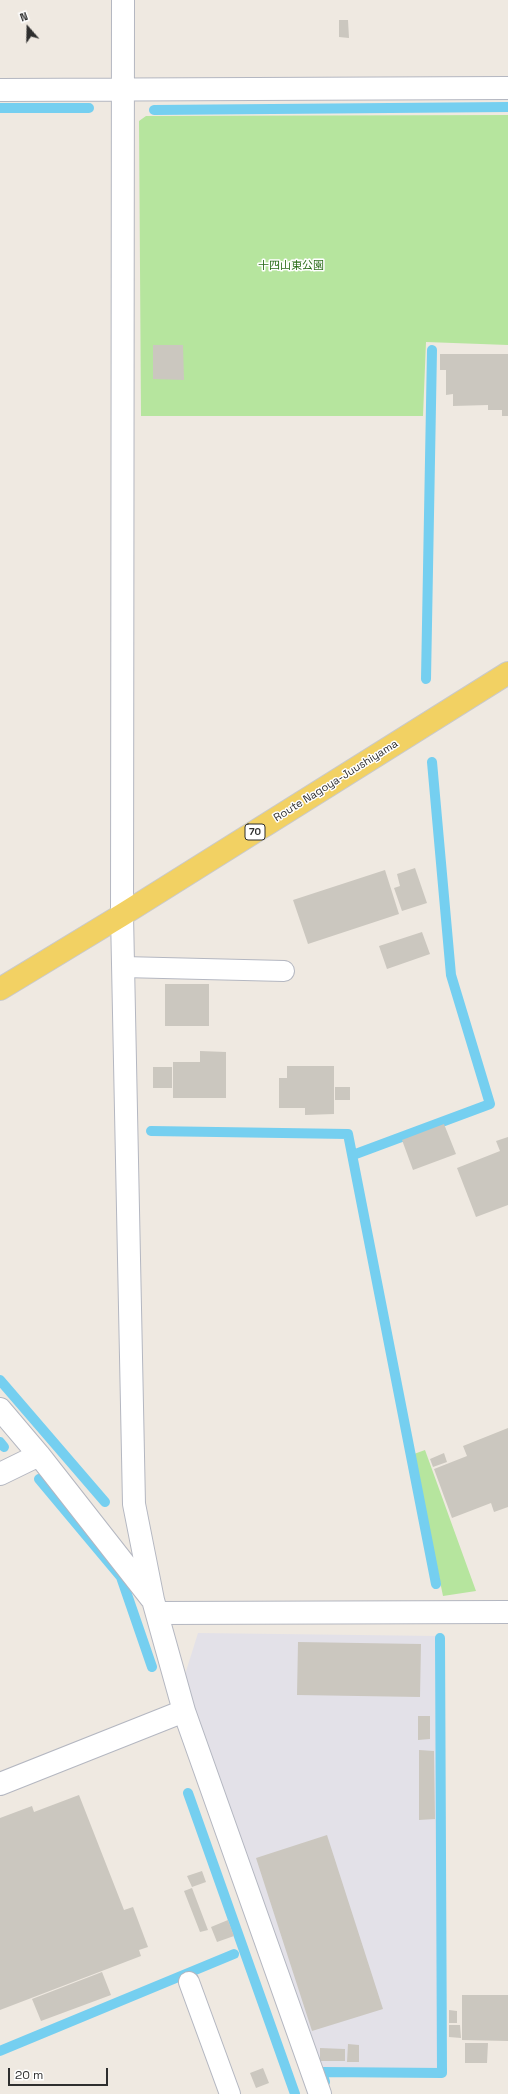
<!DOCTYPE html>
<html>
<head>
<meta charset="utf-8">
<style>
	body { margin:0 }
	#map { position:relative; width:508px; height:2094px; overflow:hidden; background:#efe9e1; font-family:"Space Grotesk",sans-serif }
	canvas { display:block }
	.north { position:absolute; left:8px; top:8px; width:40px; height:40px; -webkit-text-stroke:3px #fff; paint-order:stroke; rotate:340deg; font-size:11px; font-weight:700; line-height:16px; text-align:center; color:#2e2e2e }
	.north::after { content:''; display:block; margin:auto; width:14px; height:18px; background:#2e2e2e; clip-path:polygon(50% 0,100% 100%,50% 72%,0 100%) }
	.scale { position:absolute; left:8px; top:2068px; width:100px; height:18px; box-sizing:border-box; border:2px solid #2e2e2e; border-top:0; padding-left:5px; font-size:12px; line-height:14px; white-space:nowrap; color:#2e2e2e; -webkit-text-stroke:3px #fff; paint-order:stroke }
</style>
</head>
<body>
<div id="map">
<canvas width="508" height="2094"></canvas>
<div class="north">N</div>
<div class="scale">20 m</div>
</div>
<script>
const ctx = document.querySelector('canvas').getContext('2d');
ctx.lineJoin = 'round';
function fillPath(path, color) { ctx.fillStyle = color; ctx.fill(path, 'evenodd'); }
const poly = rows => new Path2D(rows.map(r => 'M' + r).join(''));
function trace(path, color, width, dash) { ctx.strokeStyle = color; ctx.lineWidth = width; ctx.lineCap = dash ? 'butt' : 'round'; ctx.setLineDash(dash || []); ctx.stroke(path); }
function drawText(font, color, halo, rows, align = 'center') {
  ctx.font = font + ' "Space Grotesk","Noto Sans JP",sans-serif'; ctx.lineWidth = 3; ctx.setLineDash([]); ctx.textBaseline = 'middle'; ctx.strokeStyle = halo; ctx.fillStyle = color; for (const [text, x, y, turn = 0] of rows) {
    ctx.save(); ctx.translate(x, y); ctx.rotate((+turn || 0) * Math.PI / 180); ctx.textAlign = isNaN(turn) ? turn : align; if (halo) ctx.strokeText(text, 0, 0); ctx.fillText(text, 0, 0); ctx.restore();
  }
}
fillPath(poly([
	[198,1633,439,1636,439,2069,318,2068,182,1684]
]), '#e3e1e8');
fillPath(poly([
	[508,115,508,345,426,342,423,416,141,416,139,121,146,116],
	[425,1450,476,1591,443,1596,414,1454]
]), '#b6e59e');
trace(poly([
	[0,108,89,108],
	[154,110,508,107],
	[426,679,432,350],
	[151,1131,348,1134,436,1584],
	[353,1155,490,1104,451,975,432,762],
	[0,1380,105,1502],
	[0,1442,4,1447],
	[39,1479,121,1577,152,1667],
	[188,1793,295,2094],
	[0,2051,234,1954],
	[325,2082,322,2072,442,2073,440,1638]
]), '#75cff0', 10);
fillPath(poly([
	[339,20,348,20,349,38,339,37],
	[153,345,183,345,184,380,153,379],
	[440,354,508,354,508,416,502,416,502,410,488,410,488,405,453,406,453,394,446,395,446,370,440,370],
	[415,868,427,903,402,911,394,888,400,886,397,874],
	[385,870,399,914,308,944,293,900],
	[422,932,430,954,387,969,379,946],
	[165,984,209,984,209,1026,165,1026],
	[200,1051,226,1052,226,1098,173,1098,173,1062,200,1062],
	[287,1066,334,1066,334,1114,305,1115,305,1108,279,1108,279,1078,287,1078],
	[153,1067,172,1067,172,1088,153,1088],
	[335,1087,350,1087,350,1100,335,1100],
	[444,1124,456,1154,413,1170,402,1140],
	[508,1137,508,1205,476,1217,457,1168,500,1151,496,1141],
	[508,1428,508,1507,494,1512,491,1503,452,1518,434,1469,467,1456,463,1446],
	[444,1453,447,1462,433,1467,430,1459],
	[298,1642,421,1644,420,1697,297,1695],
	[418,1716,430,1716,430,1739,418,1740],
	[419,1750,434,1751,435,1819,419,1820],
	[79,1795,124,1910,133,1907,148,1947,139,1950,141,1956,0,2010,0,1818,32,1806,34,1812],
	[327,1835,383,2009,312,2031,256,1858],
	[202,1871,206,1882,192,1887,187,1876],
	[192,1888,208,1930,200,1932,184,1891],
	[228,1920,234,1936,217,1942,211,1927],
	[102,1972,111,1995,41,2021,32,1999],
	[462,1995,508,1995,508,2041,462,2040],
	[449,2010,457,2011,457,2023,449,2023],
	[449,2025,460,2025,461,2038,449,2037],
	[465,2043,488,2043,487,2063,465,2063],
	[348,2044,359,2045,359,2062,347,2062],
	[320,2048,345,2049,345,2061,320,2061],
	[263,2068,269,2083,256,2088,250,2073]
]), '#cbc7bf');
const service = poly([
	[123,967,284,971],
	[189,1982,230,2094]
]);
const minor = poly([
	[123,0,122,915,134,1504,153,1600,184,1711,320,2094],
	[0,90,508,88],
	[0,1409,39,1455,151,1598],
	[0,1474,39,1455],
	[158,1613,508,1612],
	[0,1784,184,1711]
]);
const primary = poly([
	[0,989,122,915,508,673]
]);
trace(service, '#b4b7c1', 22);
trace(minor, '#b4b7c1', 24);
trace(primary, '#c9c9c9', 24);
trace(service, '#fff', 20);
trace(minor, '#fff', 22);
trace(primary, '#f2d163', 22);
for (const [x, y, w] of [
	[255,832,20]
]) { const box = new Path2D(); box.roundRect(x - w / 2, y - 8, w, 16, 3); ctx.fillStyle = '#fff'; ctx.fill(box); trace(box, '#2e2e2e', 1); }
drawText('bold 10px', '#2e2e2e', null, [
	["70",255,832]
]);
drawText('11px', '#2c6e1b', '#fff', [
	["十四山東公園",291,266]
]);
drawText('11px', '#2e2e2e', '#fff', [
	["Route Nagoya-Juushiyama",336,781,-32]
]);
</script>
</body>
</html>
